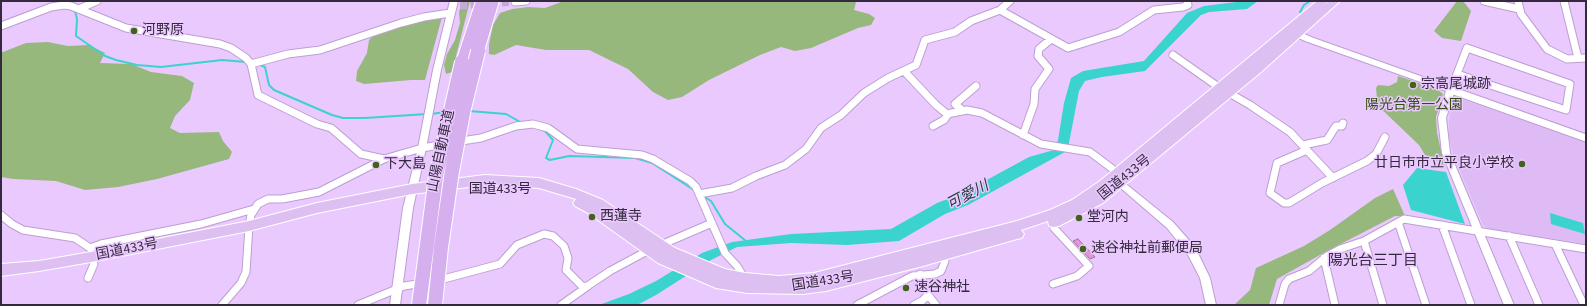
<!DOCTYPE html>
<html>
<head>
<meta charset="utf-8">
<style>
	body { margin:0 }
	#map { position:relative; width:1587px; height:306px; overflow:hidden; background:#eac9ff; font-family:"Source Sans 3",sans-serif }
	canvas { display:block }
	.frame { position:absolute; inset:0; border:2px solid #35293d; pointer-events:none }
</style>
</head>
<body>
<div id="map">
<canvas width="1587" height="306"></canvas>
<div class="frame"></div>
</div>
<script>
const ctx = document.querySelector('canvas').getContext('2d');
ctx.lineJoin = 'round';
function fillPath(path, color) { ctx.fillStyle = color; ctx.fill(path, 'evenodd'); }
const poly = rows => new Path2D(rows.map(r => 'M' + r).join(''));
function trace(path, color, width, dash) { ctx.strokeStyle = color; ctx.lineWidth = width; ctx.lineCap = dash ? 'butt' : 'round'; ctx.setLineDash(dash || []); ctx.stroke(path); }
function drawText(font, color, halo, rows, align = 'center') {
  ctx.font = font + ' "Source Sans 3","Noto Sans JP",sans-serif'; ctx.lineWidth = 3; ctx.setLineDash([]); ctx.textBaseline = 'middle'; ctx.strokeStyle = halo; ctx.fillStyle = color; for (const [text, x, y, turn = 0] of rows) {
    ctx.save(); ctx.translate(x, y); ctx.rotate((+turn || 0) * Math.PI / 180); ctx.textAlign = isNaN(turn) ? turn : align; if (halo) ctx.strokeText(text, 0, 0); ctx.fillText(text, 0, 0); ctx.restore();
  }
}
fillPath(poly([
	[1456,97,1586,142,1586,244,1488,229,1483,225,1453,155,1449,137,1449,120,1451,106]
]), '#dfbbf6');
fillPath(poly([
	[462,1,470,1,452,72,446,74,444,65,447,54,455,40,460,23,459,12],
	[564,1,854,1,856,2,854,10,869,14,875,18,871,25,858,28,811,48,795,51,781,47,760,55,709,80,682,97,668,100,653,92,628,69,589,50,546,50,516,45,494,55,489,54,489,44,493,25,500,13,512,9,528,7,545,8],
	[1457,1,1463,1,1471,11,1461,41,1442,38,1434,31],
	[442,17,425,80,411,80,364,84,356,81,357,71,367,53,369,40,372,37,424,19],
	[48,42,68,46,89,45,105,53,100,63,131,64,151,72,182,76,194,83,190,100,175,116,170,128,180,133,219,132,223,141,232,152,229,159,157,179,118,187,85,190,56,181,13,179,1,177,1,52,3,52,26,43],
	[1398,76,1437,89,1443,94,1436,117,1437,133,1445,168,1439,162,1425,155,1419,145,1375,103,1377,99,1376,88,1378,85,1389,86,1397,82],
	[1393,189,1405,216,1395,216,1327,251,1277,279,1269,305,1234,305,1250,290,1256,268,1304,246,1330,230,1375,198]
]), '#97b87d');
fillPath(poly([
	[1245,1,1258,1,1247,9,1209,12,1201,15,1145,71,1102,77,1085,81,1079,91,1069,143,1065,152,968,205,945,214,899,241,847,245,791,243,737,247,711,260,656,295,637,305,599,305,629,294,656,281,702,253,732,242,791,234,891,229,937,203,961,194,1029,157,1054,150,1058,140,1064,103,1071,78,1083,71,1144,61,1187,13,1204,6],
	[1417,168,1446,172,1465,224,1411,210,1403,185],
	[1550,213,1583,223,1585,234,1551,224]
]), '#3bd3ce');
trace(poly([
	[52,1,60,3],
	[75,11,77,19,76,36,105,56,116,60,137,65,161,67,222,60,246,62],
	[1300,12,1304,5,1310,1],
	[260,65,265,67,269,85,274,90,332,115,343,118,365,118,427,114],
	[469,111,506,114,522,123],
	[431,114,445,112],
	[540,129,545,131,553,140,546,158,550,160,569,156,635,158,652,163,694,190],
	[703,196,711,201,725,224,746,241]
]), '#3bd3ce', 2);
const building = poly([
	[1078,239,1095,257,1090,259,1073,241,1078,239]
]);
fillPath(building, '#e296d7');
trace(building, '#a3749c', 1);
trace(poly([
	[460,6,515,2]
]), '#c6a9d8', 7, [7, 3.5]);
const minor = poly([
	[1484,1,1519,9],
	[1518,1,1521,14,1547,49,1567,59,1586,58],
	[1564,1,1578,58],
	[515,2,526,1],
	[79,9,97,1],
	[1000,10,1068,48,1119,32,1154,10,1183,7,1188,5,1187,1],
	[1,26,51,7,64,5,71,6,126,28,220,44,231,48,246,58,251,64,258,95,317,124,331,128,361,154,384,159,422,148,445,144],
	[1467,48,1570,84,1566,110,1457,74,1467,48],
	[1173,55,1217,86,1250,105,1290,132,1333,178],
	[251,64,288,54,320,50,401,23,424,17,450,13],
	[904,71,936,105,947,114,967,110,982,113,1041,144,1090,152,1118,173],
	[1457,74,1451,90,1586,138],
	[962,110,955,104,976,86],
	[933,126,944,120,948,114],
	[1023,135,1034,104,1035,89,1049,69,1038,56,1039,49,1051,39],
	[455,142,481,138,516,126,533,124,548,128,577,149,642,155,653,159,690,181,696,187,725,253,737,266,745,279],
	[1303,145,1327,140,1336,126,1342,126,1343,123],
	[1307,150,1277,163,1270,193,1284,203,1289,203,1322,183,1367,161,1376,154,1385,137],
	[699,194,732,188,756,176,785,165,806,149,821,128,841,115,864,93,888,78,916,65,925,40,955,32,971,21,1000,10,1010,1],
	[1,215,12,224,23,230,75,238,90,248,101,244,201,224,254,209],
	[1398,222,1426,305],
	[1442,225,1471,305],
	[1509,236,1539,305],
	[1364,241,1383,305],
	[1555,244,1584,305],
	[1324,258,1335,305],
	[88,278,94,264,90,254],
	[436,281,500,264,517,245,544,234,553,236,564,246,568,258,566,270,582,286,586,287,610,271,649,250,712,223],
	[1053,284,1077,276,1089,266,1054,228],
	[928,295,936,305],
	[222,305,241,283,246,272,249,226,251,215,258,204,268,199,282,199,319,192,384,159],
	[358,305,404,286,424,283],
	[561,305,588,286],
	[857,305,912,276,935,274,941,271,945,261,942,252],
	[914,305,922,301,928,295,920,274],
	[1279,305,1285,284,1289,279,1309,271,1327,256,1340,249,1364,241,1404,219,1586,249]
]);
const tertiary = poly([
	[450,1,458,1,441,70,426,148,413,208,400,305,390,305,403,208,418,148,433,70,450,1],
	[1288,29,1294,29,1311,37,1454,88,1455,90,1446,118,1450,153,1514,305,1504,305,1442,153,1438,118,1446,91,1305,41,1288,33,1287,31,1288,29],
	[1118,173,1121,174,1123,181,1126,184,1173,222,1195,247,1210,278,1216,305,1206,305,1200,278,1187,253,1167,228,1116,184,1113,176,1115,174,1118,173]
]);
const trunk = poly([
	[1317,1,1328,1,1323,6,1329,1,1340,1,1261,72,1103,203,1059,226,1054,227,1049,226,1048,221,1021,230,1024,234,1022,238,1017,239,923,266,826,291,803,294,747,293,716,288,658,263,588,213,575,206,573,203,576,199,539,188,503,185,485,185,412,194,317,213,249,231,91,262,39,271,1,276,1,264,39,261,91,252,249,221,317,203,412,184,485,175,539,178,576,189,603,200,675,248,725,269,745,273,779,276,814,273,1017,221,1050,210,1072,200,1100,181,1317,1]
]);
const motorway = poly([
	[476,1,499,1,484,51,482,54,478,55,474,54,472,51,466,65,462,66,458,65,456,62,476,1]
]);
trace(minor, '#bd9ed1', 9);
trace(tertiary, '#bd9ed1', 2);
trace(trunk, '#fff', 2);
trace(motorway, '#fff', 2);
trace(minor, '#fff', 7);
fillPath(tertiary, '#fff');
fillPath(trunk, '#debff2');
fillPath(motorway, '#d5afee');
const motorwayBridge = poly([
	[419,305,436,176,462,62],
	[435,305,441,247,452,171,464,108,478,51]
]);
trace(motorwayBridge, '#fff', 16, []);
trace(motorwayBridge, '#d5afee', 14);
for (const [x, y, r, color] of [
	[134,31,4,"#40631a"],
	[1413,85,4,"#40631a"],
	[1522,164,4,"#40631a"],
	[376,165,4,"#40631a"],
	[592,217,4,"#40631a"],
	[1079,218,4,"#40631a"],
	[1083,249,4,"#40631a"],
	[906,288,4,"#40631a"]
]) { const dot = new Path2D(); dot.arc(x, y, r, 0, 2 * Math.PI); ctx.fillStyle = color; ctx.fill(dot); trace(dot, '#eac9ff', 1.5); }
drawText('14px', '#35293d', '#eac9ff', [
	["河野原",142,31],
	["宗高尾城跡",1421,85],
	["廿日市市立平良小学校",1514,164,"right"],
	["下大島",384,165],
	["西蓮寺",600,217],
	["堂河内",1087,218],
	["速谷神社前郵便局",1091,249],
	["速谷神社",914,288]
], 'left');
drawText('14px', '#314e12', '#eac9ff', [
	["陽光台第一公園",1414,106]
]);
drawText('14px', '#35293d', '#eac9ff', [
	["山陽自動車道",442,151,-78],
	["国道433号",1125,178,-39],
	["国道433号",500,190],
	["国道433号",127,250,-11],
	["国道433号",823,282,-9]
]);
drawText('italic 15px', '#233b3a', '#eac9ff', [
	["可愛川",968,196,-28]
]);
drawText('15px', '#35293d', '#eac9ff', [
	["陽光台三丁目",1373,262]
]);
</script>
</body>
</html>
